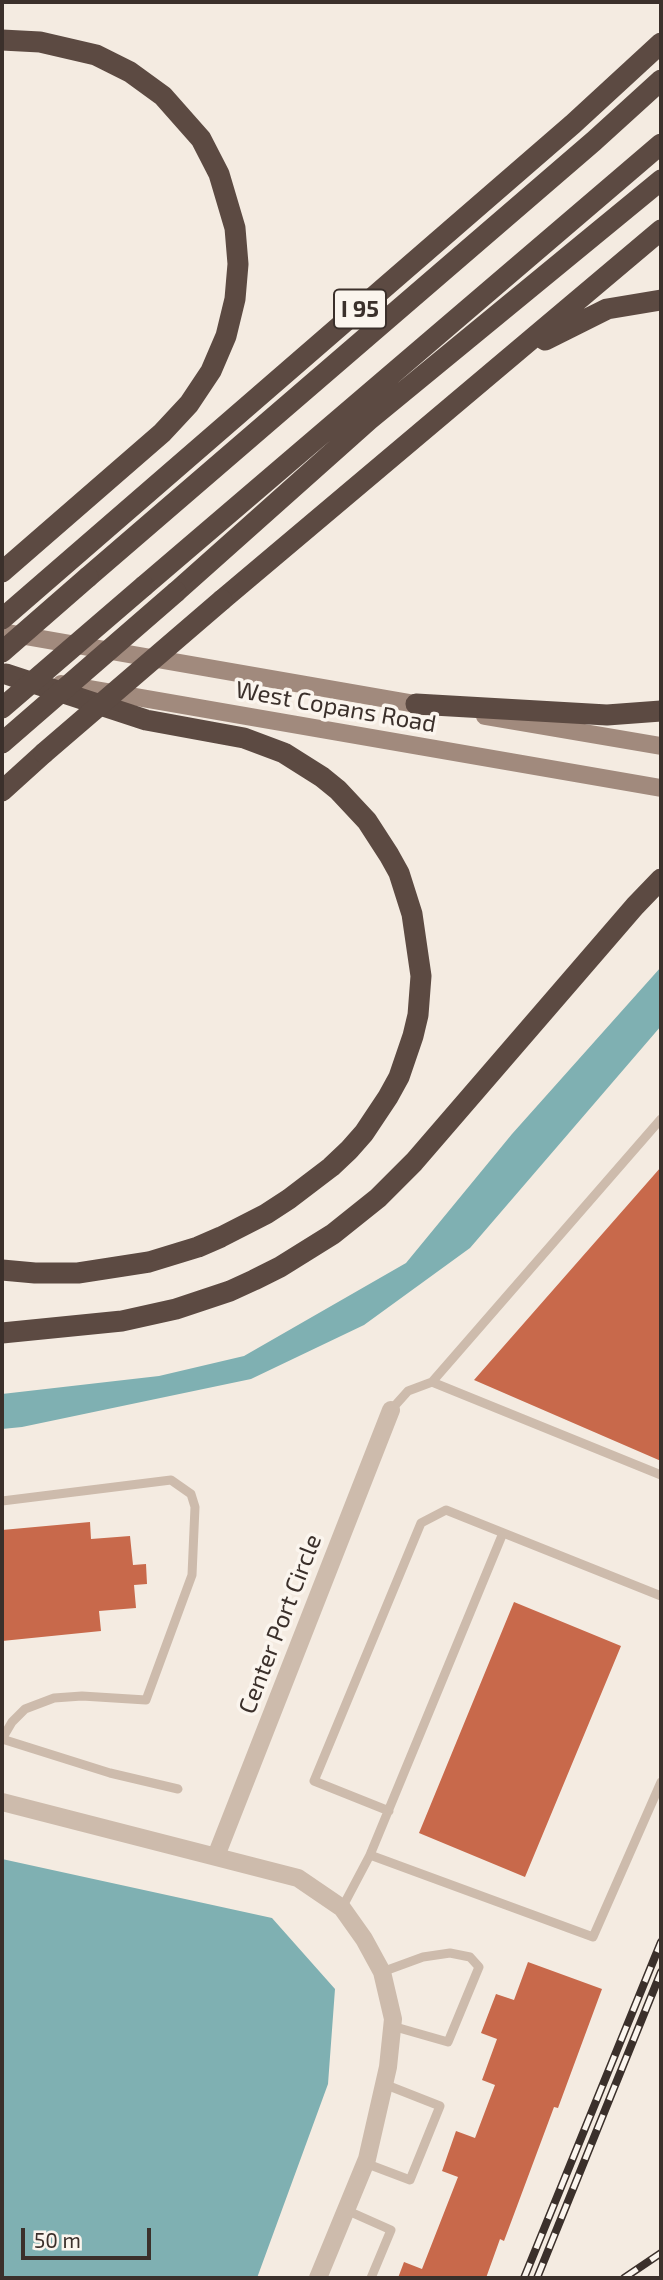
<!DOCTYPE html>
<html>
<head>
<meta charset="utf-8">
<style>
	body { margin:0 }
	#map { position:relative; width:663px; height:2280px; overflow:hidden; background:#f4ebe1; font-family:"Exo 2",sans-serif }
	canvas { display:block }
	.frame { position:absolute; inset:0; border:4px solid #3b302b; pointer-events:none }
	.scale { position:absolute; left:21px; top:2228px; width:130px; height:32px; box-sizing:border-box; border:4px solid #3b302b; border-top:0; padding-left:9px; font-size:21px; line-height:24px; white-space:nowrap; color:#3b302b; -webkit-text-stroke:5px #fbf5ee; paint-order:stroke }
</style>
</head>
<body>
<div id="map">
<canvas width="663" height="2280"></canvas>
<div class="frame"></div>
<div class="scale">50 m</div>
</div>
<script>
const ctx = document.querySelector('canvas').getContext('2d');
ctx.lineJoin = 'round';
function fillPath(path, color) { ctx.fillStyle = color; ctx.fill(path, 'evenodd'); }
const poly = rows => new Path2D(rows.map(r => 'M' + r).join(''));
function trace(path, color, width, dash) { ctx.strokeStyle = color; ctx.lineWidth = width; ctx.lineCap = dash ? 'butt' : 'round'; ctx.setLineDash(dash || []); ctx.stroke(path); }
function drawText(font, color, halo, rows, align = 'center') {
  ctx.font = font + ' "Exo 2",sans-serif'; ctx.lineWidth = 7; ctx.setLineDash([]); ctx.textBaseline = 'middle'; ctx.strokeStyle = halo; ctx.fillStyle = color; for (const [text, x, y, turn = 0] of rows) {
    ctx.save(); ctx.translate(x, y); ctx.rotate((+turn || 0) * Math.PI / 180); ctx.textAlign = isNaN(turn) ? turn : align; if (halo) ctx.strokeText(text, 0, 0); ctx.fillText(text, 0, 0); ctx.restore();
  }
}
fillPath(poly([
	[661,967,661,1026,470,1248,364,1325,251,1379,22,1427,2,1429,2,1394,159,1376,244,1356,406,1263,512,1134],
	[2,1859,272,1918,335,1989,328,2084,257,2278,2,2278]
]), '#7fb0b2');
fillPath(poly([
	[661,1167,661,1461,474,1380],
	[90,1522,91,1539,130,1536,133,1565,146,1564,147,1584,134,1585,136,1608,99,1611,101,1631,2,1641,2,1530],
	[514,1602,621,1646,525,1877,419,1833],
	[528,1962,602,1989,558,2108,554,2107,504,2241,500,2239,486,2278,398,2278,404,2262,422,2269,458,2177,442,2171,456,2131,475,2138,495,2085,482,2080,497,2039,481,2033,496,1994,514,2000]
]), '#c8694b');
trace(poly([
	[432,1382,661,1475],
	[391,1410,408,1391,432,1382,661,1119],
	[2,1501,171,1480,191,1494,195,1507,192,1575,146,1700,82,1696,54,1698,25,1709,12,1722,2,1739,110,1773,178,1789],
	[389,1811,314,1781,421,1523,446,1510,661,1596],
	[370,1855,503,1533],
	[342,1908,370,1855,593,1937,661,1782],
	[382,1972,423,1957,450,1953,470,1957,479,1967,448,2042,392,2026],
	[365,2163,410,2180,440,2106,384,2084],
	[346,2210,391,2230,371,2278]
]), '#cdbbac', 9);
trace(poly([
	[2,1802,298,1878,342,1908,364,1939,382,1972,393,2019,388,2067,367,2159,318,2278],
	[216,1856,391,1410]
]), '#cdbbac', 18);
trace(poly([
	[2,632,427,706],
	[61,684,661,788],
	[485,716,661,746]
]), '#a18a7d', 18);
trace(poly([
	[2,40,40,42,96,55,130,72,163,96,201,139,219,174,235,228,238,264,235,299,226,336,211,371,189,404,162,433,2,572],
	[545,340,607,309,661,300],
	[88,577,594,141,661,80],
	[144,586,661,144],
	[176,592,369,420,661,180],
	[222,600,661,230],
	[2,619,573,124,661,43],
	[416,704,607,715,661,711],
	[2,791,44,753],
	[2,1270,35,1273,78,1273,149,1262,198,1247,221,1237,266,1214,289,1199,331,1167,349,1150,364,1133,388,1097,399,1077,413,1036,418,1015,421,976,412,914,399,873,389,855,367,821,338,790,322,777,284,753,244,738,146,720,6,674],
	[2,1333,122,1321,176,1309,230,1291,254,1280,280,1267,333,1234,378,1198,414,1162,635,906,661,879]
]), '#5c4a42', 21);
const rail = poly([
	[524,2278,661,1942],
	[537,2278,661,1972],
	[624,2278,661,2253]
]);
trace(rail, '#3b302b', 8);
trace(rail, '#fbf5ee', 5, [16]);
trace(poly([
	[2,652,88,577],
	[2,708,144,586],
	[2,743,176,592],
	[44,753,222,600]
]), '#5c4a42', 21);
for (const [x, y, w] of [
	[360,309,52]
]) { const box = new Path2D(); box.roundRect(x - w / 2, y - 19.5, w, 39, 5); ctx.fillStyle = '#fbf5ee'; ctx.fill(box); trace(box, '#3b302b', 2); }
drawText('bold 23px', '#3b302b', null, [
	["I 95",360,309]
]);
drawText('24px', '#3b302b', '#fbf5ee', [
	["West Copans Road",336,707,10],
	["Center Port Circle",280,1624,-69]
]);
</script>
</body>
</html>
